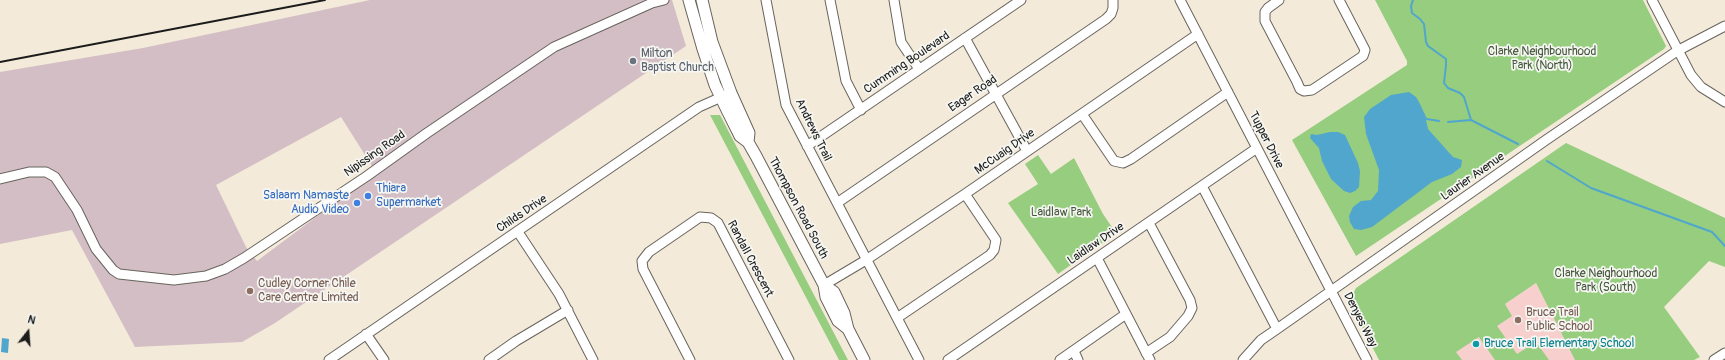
<!DOCTYPE html>
<html>
<head>
<meta charset="utf-8">
<style>
	body { margin:0 }
	#map { position:relative; width:1725px; height:360px; overflow:hidden; background:#f4ead9; font-family:Pangolin,sans-serif }
	canvas { display:block }
	.north { position:absolute; left:8px; top:312px; width:40px; height:40px; -webkit-text-stroke:3px #f6f6f2; paint-order:stroke; rotate:17deg; font-size:11px; font-weight:700; line-height:16px; text-align:center; color:#1c1c1c }
	.north::after { content:''; display:block; margin:auto; width:14px; height:18px; background:#1c1c1c; clip-path:polygon(50% 0,100% 100%,50% 72%,0 100%) }
</style>
</head>
<body>
<div id="map">
<canvas width="1725" height="360"></canvas>
<div class="north">N</div>
</div>
<script>
const ctx = document.querySelector('canvas').getContext('2d');
ctx.lineJoin = 'round';
function fillPath(path, color) { ctx.fillStyle = color; ctx.fill(path, 'evenodd'); }
const poly = rows => new Path2D(rows.map(r => 'M' + r).join(''));
function trace(path, color, width, dash) { ctx.strokeStyle = color; ctx.lineWidth = width; ctx.lineCap = dash ? 'butt' : 'round'; ctx.setLineDash(dash || []); ctx.stroke(path); }
function drawText(font, color, halo, rows, align = 'center') {
  ctx.font = font + ' Pangolin,sans-serif'; ctx.lineWidth = 3.5; ctx.setLineDash([]); ctx.textBaseline = 'middle'; ctx.strokeStyle = halo; ctx.fillStyle = color; for (const [text, x, y, turn = 0] of rows) {
    ctx.save(); ctx.translate(x, y); ctx.rotate((+turn || 0) * Math.PI / 180); ctx.textAlign = isNaN(turn) ? turn : align; if (halo) ctx.strokeText(text, 0, 0); ctx.fillText(text, 0, 0); ctx.restore();
  }
}
fillPath(poly([
	[1536,283,1575,360,1429,360,1459,335]
]), '#f7d0ce');
fillPath(poly([
	[370,0,672,0,686,46,275,323,242,342,135,347,72,230,0,244,0,72,143,48],
	[341,117,377,174,336,202,257,261,246,247,216,185]
]), '#d2bec4');
fillPath(poly([
	[1375,0,1643,0,1666,46,1664,49,1356,256,1292,140,1407,65,1407,61],
	[710,115,720,115,848,360,839,360],
	[1566,143,1725,218,1725,267,1709,261,1664,307,1700,357,1694,360,1575,360,1536,283,1505,304,1512,316,1497,326,1517,354,1536,342,1549,360,1495,360,1479,337,1456,352,1462,360,1379,360,1349,302,1356,288],
	[1038,155,1051,174,1074,158,1103,214,1116,233,1058,274,1008,203,1038,184,1025,164]
]), '#96cd7f');
fillPath(poly([
	[1409,92,1416,97,1420,104,1427,119,1426,120,1428,129,1453,157,1462,160,1461,167,1452,174,1432,182,1372,227,1361,230,1354,229,1350,222,1349,216,1353,207,1361,201,1371,200,1378,191,1379,170,1366,134,1364,117,1370,109,1391,95],
	[1330,132,1338,132,1345,135,1358,163,1360,171,1359,187,1355,191,1350,193,1344,191,1331,179,1322,161,1319,148,1310,138,1311,134,1317,135],
	[2,338,9,339,8,353,1,352]
]), '#51a6cd');
trace(poly([
	[1413,0,1411,6,1412,13,1420,19,1424,24,1426,42,1428,46,1446,59,1446,65,1444,83,1448,88,1460,93,1464,97,1471,120],
	[1427,119,1439,121],
	[1448,122,1471,120,1518,144],
	[1547,161,1591,188,1712,232,1725,246]
]), '#51a6cd', 2);
const minor = poly([
	[766,0,786,105,919,360],
	[830,0,846,81,861,110],
	[894,0,901,42,919,69],
	[1180,0,1367,360],
	[1279,0,1268,8,1265,12,1265,21,1297,82,1300,89,1304,91,1312,90,1363,56,1365,50,1363,46,1339,0],
	[1652,0,1691,75,1701,87,1725,102],
	[965,38,1027,151],
	[1082,114,1114,161,1123,163,1131,159,1228,92],
	[807,146,1021,0],
	[0,179,29,172,46,172,55,177,77,210,96,249,113,270,119,274,174,280,206,276,225,269,244,258,367,176,427,133,554,47,652,3,664,0],
	[1202,186,1277,329],
	[837,203,1106,19,1111,14,1113,8,1113,0],
	[518,232,559,294,593,360],
	[1097,258,1150,360],
	[824,285,866,260,965,194,1198,34],
	[897,318,990,255,994,250,996,240,965,194],
	[366,334,384,360],
	[1074,351,1078,360],
	[1146,353,1170,337,1188,316,1192,308,1190,300,1149,223],
	[329,360,699,107,726,95],
	[489,360,516,341,568,310],
	[690,360,643,269,642,261,649,252,700,217,711,218,718,223,789,360],
	[948,360,1257,148],
	[1060,360,1126,314],
	[1243,360,1261,340,1277,329,1546,140,1677,51,1725,26],
	[1714,360,1725,353]
]);
const major = poly([
	[689,0,703,49,715,85,727,110,740,136,748,142,756,156,824,285,826,297,838,321,848,329],
	[702,0,712,42,731,93,749,133,748,142],
	[824,285,834,292,844,313,848,329,864,360]
]);
trace(minor, '#68645e', 11);
trace(major, '#68645e', 13);
trace(minor, '#fff', 9);
trace(major, '#fff', 11);
trace(poly([
	[0,62,325,0]
]), '#1c1c1c', 2);
for (const [x, y, r, color] of [
	[633,61,4,"#6b7280"],
	[368,196,4,"#3f7fe0"],
	[357,203,4,"#3f7fe0"],
	[250,291,4,"#8d6e63"],
	[1518,320,4,"#8d6e63"],
	[1476,344,4,"#0f9aa8"]
]) { const dot = new Path2D(); dot.arc(x, y, r, 0, 2 * Math.PI); ctx.fillStyle = color; ctx.fill(dot); trace(dot, '#f6f6f2', 1.5); }
drawText('12px', '#475a3f', '#f6f6f2', [
	["Clarke Neighbourhood",1542,52],
	["Park (North)",1542,66],
	["Laidlaw Park",1061,213],
	["Clarke Neighourhood",1606,274],
	["Park (South)",1606,288]
]);
drawText('12px', '#5b616d', '#f6f6f2', [
	["Milton",641,54],
	["Baptist Church",641,68]
], 'left');
drawText('12px', '#1c1c1c', '#f6f6f2', [
	["Cumming Boulevard",907,63,-34],
	["Eager Road",973,94,-34],
	["Andrews Trail",813,130,64],
	["Tupper Drive",1266,140,63],
	["McCuaig Drive",1005,152,-35],
	["Nipissing Road",375,154,-35],
	["Laurier Avenue",1473,177,-35],
	["Thompson Road South",798,208,62],
	["Childs Drive",522,214,-34],
	["Laidlaw Drive",1096,244,-34],
	["Randall Crescent",750,259,62],
	["Denyes Way",1360,320,63]
]);
drawText('12px', '#366cbe', '#f6f6f2', [
	["Thiara",376,189],
	["Supermarket",376,203],
	["Salaam Namaste",349,196,"right"],
	["Audio Video",349,210,"right"]
], 'left');
drawText('12px', '#785e54', '#f6f6f2', [
	["Cudley Corner Chile",258,284],
	["Care Centre Limited",258,298],
	["Bruce Trail",1526,313],
	["Public School",1526,327]
], 'left');
drawText('12px', '#0d838f', '#f6f6f2', [
	["Bruce Trail Elementary School",1484,344]
], 'left');
</script>
</body>
</html>
